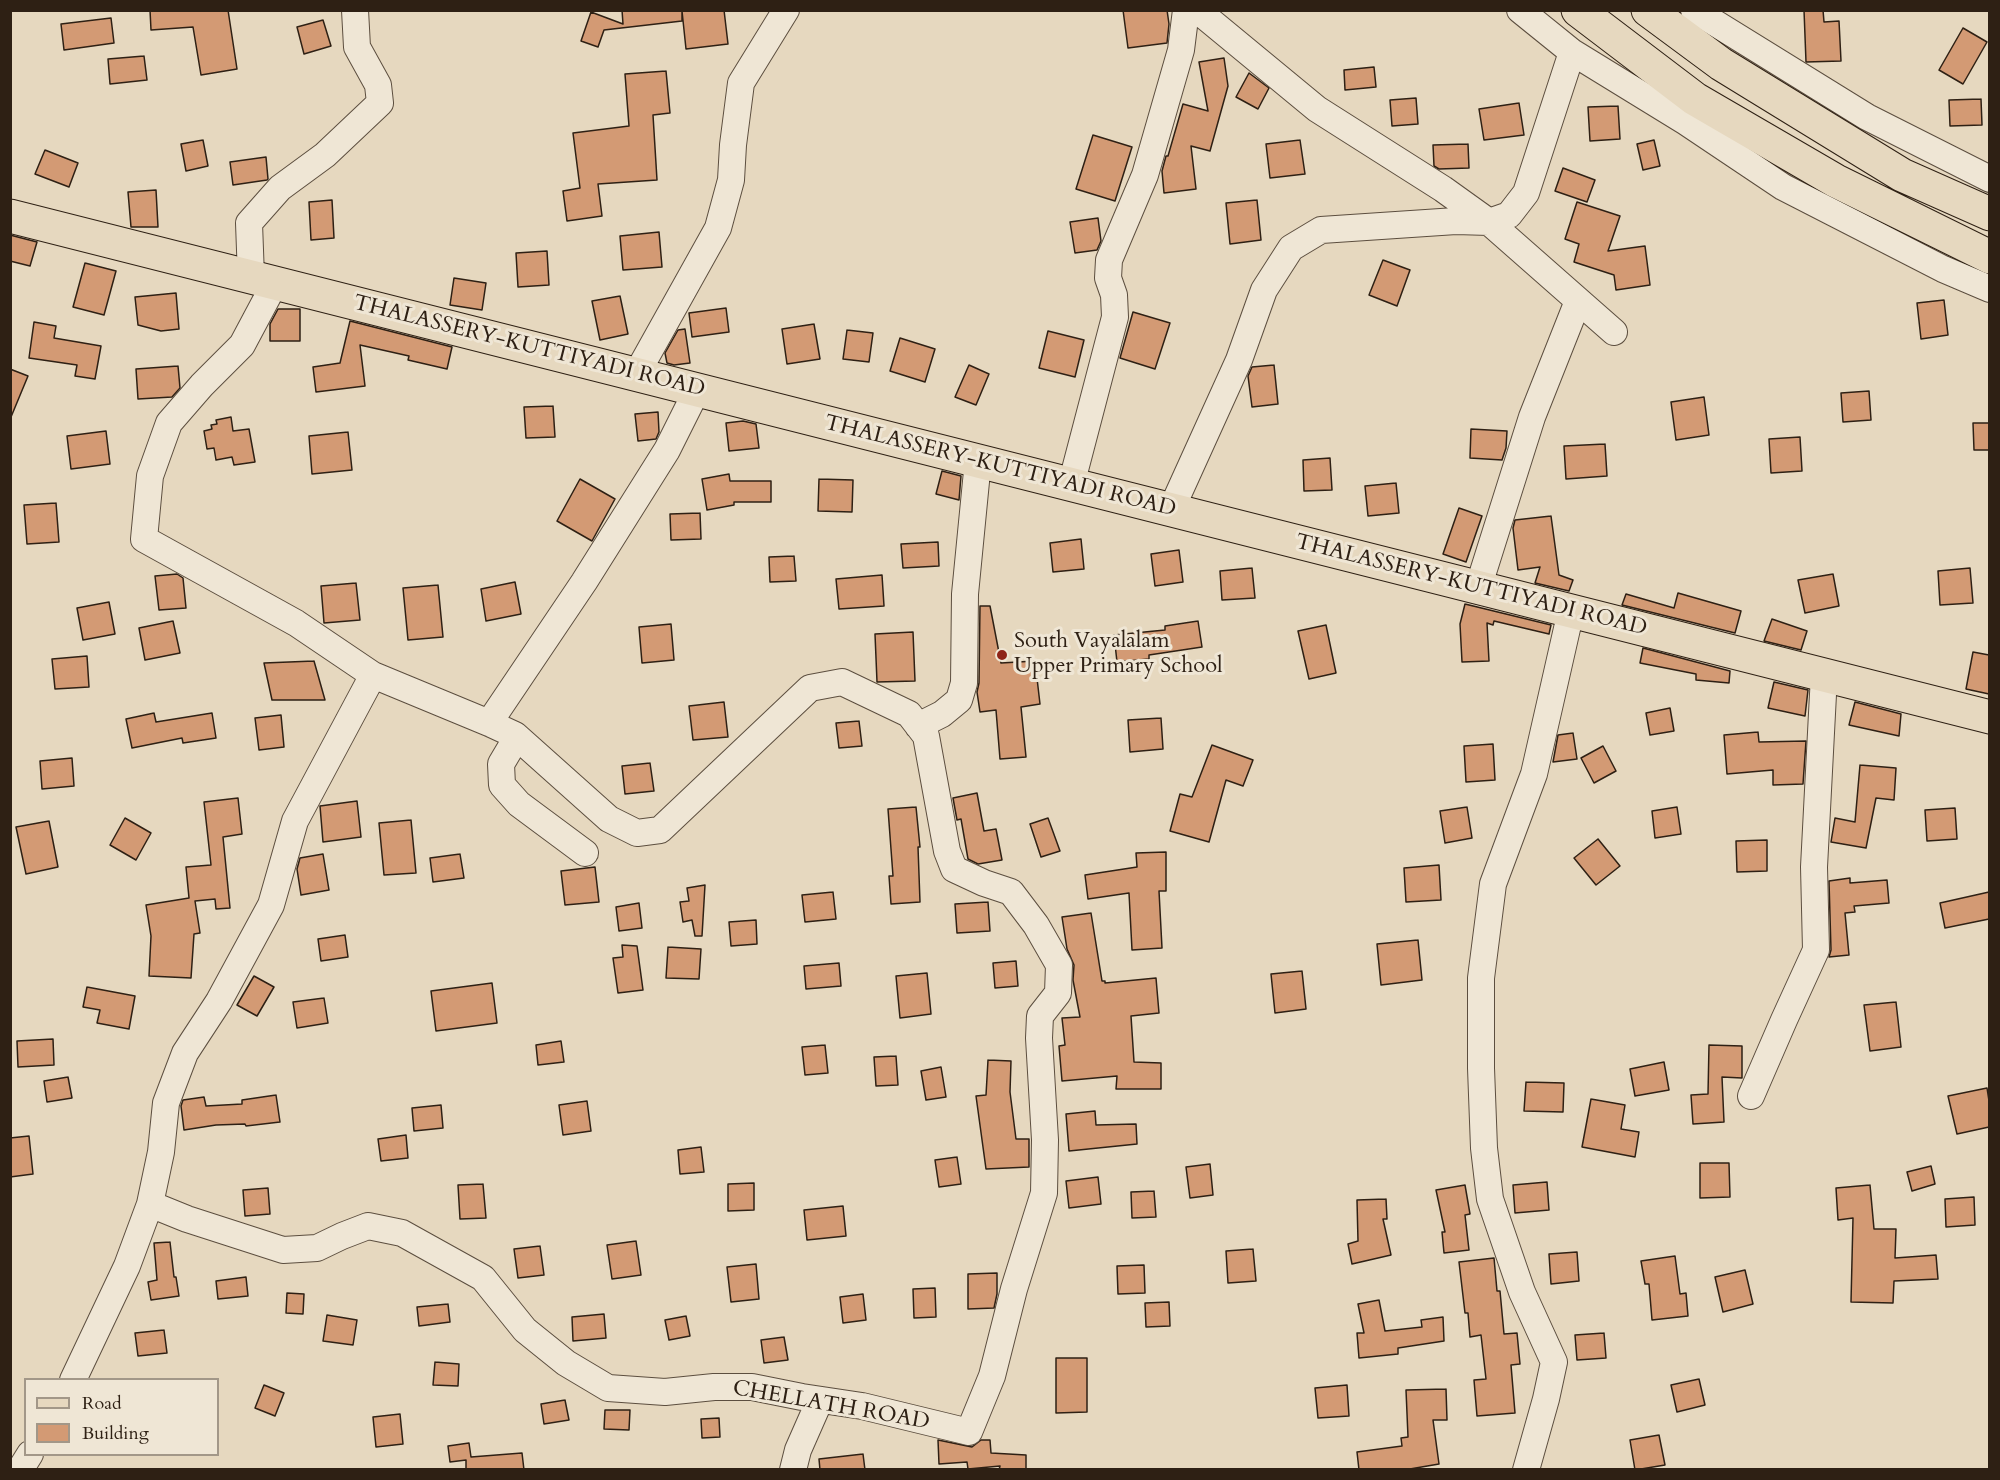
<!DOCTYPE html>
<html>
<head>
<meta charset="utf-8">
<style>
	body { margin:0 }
	#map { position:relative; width:2000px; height:1480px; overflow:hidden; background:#e6d8bf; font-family:Cardo,serif }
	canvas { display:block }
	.frame { position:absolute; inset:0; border:12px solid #2e2014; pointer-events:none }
	.legend { position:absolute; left:24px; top:1378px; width:195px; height:78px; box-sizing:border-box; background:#efe6d5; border:2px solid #a29788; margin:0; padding:8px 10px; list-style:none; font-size:18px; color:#2e2014 }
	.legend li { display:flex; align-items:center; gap:12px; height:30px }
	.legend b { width:30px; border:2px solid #a29788 }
</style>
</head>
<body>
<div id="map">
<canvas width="2000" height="1480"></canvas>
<div class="frame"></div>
<ul class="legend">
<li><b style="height:8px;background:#e6d8bf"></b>Road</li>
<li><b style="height:16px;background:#d39a74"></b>Building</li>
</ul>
</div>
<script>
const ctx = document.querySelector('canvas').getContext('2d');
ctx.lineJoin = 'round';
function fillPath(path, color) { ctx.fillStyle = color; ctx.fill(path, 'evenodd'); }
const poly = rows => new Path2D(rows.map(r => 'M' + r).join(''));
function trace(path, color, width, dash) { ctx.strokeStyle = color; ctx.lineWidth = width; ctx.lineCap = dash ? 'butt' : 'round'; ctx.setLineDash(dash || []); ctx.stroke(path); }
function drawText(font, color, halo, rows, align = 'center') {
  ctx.font = font + ' Cardo,serif'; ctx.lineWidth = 6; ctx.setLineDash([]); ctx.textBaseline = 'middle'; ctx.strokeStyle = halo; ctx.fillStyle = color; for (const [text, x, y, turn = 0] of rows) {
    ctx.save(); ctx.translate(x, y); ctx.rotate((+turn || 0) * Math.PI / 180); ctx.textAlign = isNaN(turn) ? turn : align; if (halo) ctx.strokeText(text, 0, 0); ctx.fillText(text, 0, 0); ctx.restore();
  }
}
const building = poly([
	[150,10,228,10,237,69,201,75,193,27,151,30,150,10],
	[622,10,724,10,728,44,686,49,682,11,682,21,604,30,598,47,581,41,591,12,623,24,622,10],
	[1123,10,1167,10,1169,24,1167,43,1128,48,1123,10],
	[1804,10,1823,10,1824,22,1839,21,1841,61,1806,62,1804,10],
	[111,18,114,43,64,50,61,24,111,18],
	[323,20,331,46,304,54,297,27,323,20],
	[1963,28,1987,42,1963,84,1939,70,1963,28],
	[144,56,147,80,110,84,108,59,144,56],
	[1224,58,1228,86,1210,151,1191,146,1196,189,1164,193,1162,171,1166,156,1168,156,1183,104,1208,111,1199,62,1224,58],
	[1374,67,1376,87,1345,90,1344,70,1374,67],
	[666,71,670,113,653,115,657,180,598,184,602,216,567,221,563,191,580,188,573,133,629,126,625,74,666,71],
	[1249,73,1269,88,1258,109,1236,97,1249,73],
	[1416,98,1418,124,1392,126,1390,100,1416,98],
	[1981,99,1982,125,1950,126,1949,100,1981,99],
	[1519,103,1524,135,1484,140,1479,109,1519,103],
	[1618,106,1620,139,1590,141,1588,107,1618,106],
	[1093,135,1132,147,1115,201,1076,189,1093,135],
	[203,140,208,166,186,171,181,144,203,140],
	[1300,140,1305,174,1270,178,1266,144,1300,140],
	[1654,140,1660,166,1643,170,1637,144,1654,140],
	[1468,144,1469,168,1439,169,1434,166,1433,145,1468,144],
	[45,150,78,163,69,187,35,174,45,150],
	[266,157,268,179,267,180,233,185,230,162,266,157],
	[1563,168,1595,180,1587,202,1555,191,1563,168],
	[156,190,158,227,131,227,128,192,156,190],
	[332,200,334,238,311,240,309,202,332,200],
	[1257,200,1261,240,1230,244,1226,203,1257,200],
	[1577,202,1620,216,1608,251,1645,246,1650,285,1616,290,1614,275,1574,262,1579,244,1565,239,1577,202],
	[1098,218,1101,241,1097,250,1075,253,1070,222,1098,218],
	[659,232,662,267,623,270,620,236,659,232],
	[10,235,37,242,30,266,10,261,10,235],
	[547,251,549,285,518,287,516,253,547,251],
	[1383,260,1410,270,1397,306,1369,295,1383,260],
	[85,263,116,271,104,315,73,307,85,263],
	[454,278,486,283,482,310,450,305,454,278],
	[176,293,179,329,161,331,138,325,135,297,176,293],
	[620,296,628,334,600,340,592,301,620,296],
	[1944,300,1948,335,1921,339,1917,303,1944,300],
	[726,308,729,332,692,337,689,313,726,308],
	[278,309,300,309,300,341,270,341,270,324,278,309],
	[1133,312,1170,323,1155,369,1120,358,1133,312],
	[350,321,452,347,447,369,408,360,409,356,360,345,365,386,316,392,313,367,340,363,350,321],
	[34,322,56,326,54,338,101,346,95,379,75,376,77,365,29,358,34,322],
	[814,324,820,359,787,364,782,329,814,324],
	[685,329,690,363,674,365,667,363,665,353,678,330,685,329],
	[847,330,873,333,869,362,843,359,847,330],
	[1048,331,1084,340,1075,377,1039,368,1048,331],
	[900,338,935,349,925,382,890,371,900,338],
	[969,365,989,374,976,405,955,397,969,365],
	[1274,365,1278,404,1252,407,1248,376,1252,367,1274,365],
	[178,366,180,388,172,397,138,399,136,369,178,366],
	[10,369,28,376,11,417,10,417,10,369],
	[1869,391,1871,420,1843,422,1841,393,1869,391],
	[1704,397,1709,435,1676,440,1671,402,1704,397],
	[553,406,555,437,526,438,524,407,553,406],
	[658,412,659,432,656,439,638,441,635,414,658,412],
	[231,417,233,431,249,429,255,462,234,465,232,457,216,460,214,448,207,449,204,431,212,429,211,425,217,424,216,420,231,417],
	[743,421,756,424,759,448,729,451,726,423,743,421],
	[1973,423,1989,423,1989,450,1974,450,1973,423],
	[1471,429,1507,431,1506,448,1502,460,1470,458,1471,429],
	[106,431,110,464,71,469,67,436,106,431],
	[348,432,352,470,312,474,309,436,348,432],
	[1800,437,1802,471,1771,473,1769,439,1800,437],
	[1605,444,1607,476,1566,479,1564,446,1605,444],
	[1330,458,1332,490,1304,491,1303,460,1330,458],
	[942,471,961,476,959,500,936,494,942,471],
	[729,474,730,481,771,481,771,502,734,502,734,505,707,510,702,479,729,474],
	[580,479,615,499,592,541,557,521,580,479],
	[819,479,853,480,852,512,818,511,819,479],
	[1396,483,1399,513,1368,516,1365,486,1396,483],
	[56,503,59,542,27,544,24,505,56,503],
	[1459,508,1482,516,1466,562,1443,554,1459,508],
	[700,513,701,539,671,540,670,514,700,513],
	[1551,516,1559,575,1573,580,1569,591,1535,583,1540,567,1518,570,1513,528,1515,520,1551,516],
	[1081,539,1084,569,1053,572,1050,543,1081,539],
	[938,542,939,566,903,568,901,544,938,542],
	[1179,550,1183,582,1155,586,1151,554,1179,550],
	[794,556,796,581,770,582,769,557,794,556],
	[1252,568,1255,598,1222,600,1220,571,1252,568],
	[1970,568,1973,603,1940,605,1938,571,1970,568],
	[177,574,183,578,186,608,159,610,155,576,177,574],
	[1833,574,1839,606,1805,613,1798,580,1833,574],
	[882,575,884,606,839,609,836,579,882,575],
	[515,582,521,614,486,621,481,589,515,582],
	[356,583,360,620,324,623,321,586,356,583],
	[438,585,443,637,408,640,403,588,438,585],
	[1678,593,1741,611,1735,633,1622,605,1626,594,1674,608,1678,593],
	[109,602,115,634,83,640,77,608,109,602],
	[1465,604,1551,625,1549,634,1494,621,1493,625,1487,623,1489,661,1462,662,1460,624,1465,604],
	[980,606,990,606,1001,663,1035,661,1040,704,1021,707,1026,757,1000,759,996,710,980,712,977,692,979,683,980,606],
	[1772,619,1807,631,1801,650,1764,641,1772,619],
	[173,621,180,653,145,660,139,628,173,621],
	[1198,621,1202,647,1149,655,1149,659,1117,662,1114,635,1165,630,1165,626,1198,621],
	[671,624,674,660,642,663,639,627,671,624],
	[1326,625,1336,673,1309,679,1298,631,1326,625],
	[913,632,915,681,877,682,875,634,913,632],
	[1643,648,1730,671,1729,683,1696,680,1696,674,1640,663,1643,648],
	[1973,652,1989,655,1989,694,1966,689,1973,652],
	[87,656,89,687,55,689,52,659,87,656],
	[314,661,325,700,272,700,264,663,314,661],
	[1774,682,1808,690,1805,716,1768,708,1774,682],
	[724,702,728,737,693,740,689,706,724,702],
	[1855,702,1901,714,1899,736,1849,725,1855,702],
	[1670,708,1674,731,1650,735,1646,713,1670,708],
	[154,713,156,722,212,713,216,738,183,743,182,738,132,748,126,719,154,713],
	[281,715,284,747,259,750,255,718,281,715],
	[1161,718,1163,749,1130,752,1128,720,1161,718],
	[859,721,862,746,839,748,836,723,859,721],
	[1758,732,1759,742,1806,741,1803,784,1773,785,1773,770,1727,774,1724,735,1758,732],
	[1573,733,1577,759,1553,762,1558,735,1573,733],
	[1493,744,1495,780,1466,782,1464,746,1493,744],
	[1212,745,1253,760,1243,786,1226,780,1209,842,1170,831,1180,794,1192,797,1212,745],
	[1603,746,1616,771,1594,783,1581,758,1603,746],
	[72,758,74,786,42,789,40,761,72,758],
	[650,763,654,791,625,794,622,766,650,763],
	[1860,765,1896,768,1894,800,1876,798,1866,848,1831,842,1835,818,1855,822,1860,765],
	[977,793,984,831,996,829,1002,860,978,864,968,859,961,819,957,820,953,798,977,793],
	[238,798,242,834,223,837,230,908,216,909,215,899,195,901,200,933,194,934,191,978,149,976,151,936,146,905,189,898,186,867,211,865,204,802,238,798],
	[357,801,361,837,323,842,320,806,357,801],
	[916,807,920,847,918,847,920,902,891,904,889,876,893,876,888,809,916,807],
	[1467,807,1472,838,1445,843,1440,811,1467,807],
	[1677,807,1681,834,1655,838,1652,811,1677,807],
	[1955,808,1957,839,1927,841,1925,810,1955,808],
	[125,818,151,833,136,860,110,845,125,818],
	[1048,818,1060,851,1041,857,1030,824,1048,818],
	[411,820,416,873,384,875,379,823,411,820],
	[49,821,58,867,26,874,16,827,49,821],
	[1598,839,1620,866,1596,885,1574,858,1598,839],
	[1767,840,1767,871,1737,872,1736,841,1767,840],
	[1166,852,1166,891,1159,891,1162,948,1132,950,1129,893,1088,899,1085,875,1137,867,1136,853,1166,852],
	[323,854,329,890,301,895,297,869,300,858,323,854],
	[460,854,464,878,433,882,430,858,460,854],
	[1439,865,1441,900,1406,902,1404,868,1439,865],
	[595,867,599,902,565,905,561,871,595,867],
	[1850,878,1850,883,1887,880,1889,903,1854,906,1855,912,1845,913,1849,955,1829,957,1831,950,1829,881,1850,878],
	[705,885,702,936,695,936,692,920,683,922,680,902,689,901,687,888,705,885],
	[833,892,836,919,805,922,802,895,833,892],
	[1989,892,1989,919,1945,928,1940,903,1989,892],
	[988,902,990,931,957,933,955,904,988,902],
	[639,903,642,928,619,931,616,907,639,903],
	[1091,913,1102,981,1105,981,1105,983,1156,978,1159,1013,1131,1016,1134,1062,1161,1063,1161,1089,1116,1089,1117,1076,1062,1081,1059,1046,1065,1045,1062,1018,1080,1017,1073,980,1074,965,1067,949,1062,917,1091,913],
	[756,920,757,944,731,946,729,922,756,920],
	[345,935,348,957,321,961,318,939,345,935],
	[1418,940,1422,980,1381,985,1377,944,1418,940],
	[622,945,637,946,643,990,618,993,613,958,623,957,622,945],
	[668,947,701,949,699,979,666,978,668,947],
	[1016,961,1018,986,995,988,993,963,1016,961],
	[839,963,841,986,806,989,804,966,839,963],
	[1302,971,1306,1009,1275,1013,1271,974,1302,971],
	[927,973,931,1014,900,1018,896,976,927,973],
	[254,976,274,987,257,1016,237,1005,254,976],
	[492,983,497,1023,436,1031,431,991,492,983],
	[87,987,135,996,129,1029,97,1023,100,1010,83,1007,87,987],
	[324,998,328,1023,297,1028,293,1002,324,998],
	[1896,1002,1901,1047,1870,1051,1864,1005,1896,1002],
	[53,1039,54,1065,18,1067,17,1041,53,1039],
	[561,1041,564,1062,538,1065,536,1045,561,1041],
	[825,1045,828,1073,805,1075,802,1047,825,1045],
	[1709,1045,1742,1046,1742,1078,1722,1077,1724,1122,1693,1124,1691,1095,1708,1094,1709,1045],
	[896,1056,898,1085,876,1086,874,1057,896,1056],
	[988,1060,1011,1061,1010,1092,1016,1139,1029,1139,1029,1167,986,1169,976,1096,986,1095,988,1060],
	[1664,1062,1669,1090,1635,1096,1630,1069,1664,1062],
	[941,1067,946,1097,926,1100,921,1071,941,1067],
	[68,1077,72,1098,47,1102,44,1081,68,1077],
	[1526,1082,1564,1083,1563,1112,1524,1111,1526,1082],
	[1987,1088,1989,1101,1989,1127,1957,1134,1948,1096,1987,1088],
	[276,1095,280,1122,246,1126,245,1124,216,1125,184,1130,181,1106,183,1100,204,1097,206,1106,242,1104,242,1100,276,1095],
	[1591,1099,1625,1105,1621,1129,1639,1132,1635,1157,1582,1147,1591,1099],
	[587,1101,591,1131,563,1135,559,1105,587,1101],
	[441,1105,443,1128,414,1131,412,1108,441,1105],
	[1095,1111,1096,1125,1136,1124,1137,1144,1069,1151,1066,1114,1095,1111],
	[406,1135,408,1158,381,1161,378,1139,406,1135],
	[29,1136,33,1174,10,1177,10,1138,29,1136],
	[701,1147,704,1172,680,1174,678,1150,701,1147],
	[957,1157,961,1184,939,1187,935,1160,957,1157],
	[1700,1163,1729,1163,1730,1197,1700,1198,1700,1163],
	[1210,1164,1213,1195,1190,1198,1186,1167,1210,1164],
	[1931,1166,1935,1184,1912,1191,1907,1172,1931,1166],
	[1098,1177,1101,1204,1069,1208,1066,1181,1098,1177],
	[1547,1182,1549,1210,1515,1213,1513,1185,1547,1182],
	[754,1183,754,1210,728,1211,728,1184,754,1183],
	[483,1184,486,1218,460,1219,458,1185,483,1184],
	[1465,1185,1470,1214,1465,1215,1469,1250,1444,1253,1442,1232,1445,1232,1436,1190,1465,1185],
	[1870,1185,1874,1229,1896,1229,1895,1258,1936,1255,1938,1279,1894,1281,1893,1303,1851,1302,1853,1218,1838,1220,1836,1188,1870,1185],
	[268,1188,270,1214,245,1216,243,1190,268,1188],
	[1154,1191,1156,1217,1132,1218,1131,1192,1154,1191],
	[1974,1197,1975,1225,1946,1227,1945,1199,1974,1197],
	[1386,1199,1387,1219,1383,1219,1391,1255,1352,1264,1348,1244,1358,1241,1357,1200,1386,1199],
	[843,1206,846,1236,807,1240,804,1210,843,1206],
	[636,1241,641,1275,612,1279,607,1245,636,1241],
	[170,1242,174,1277,176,1277,179,1296,151,1300,148,1282,157,1280,154,1243,170,1242],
	[540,1246,544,1275,518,1278,514,1249,540,1246],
	[1253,1249,1256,1281,1228,1283,1226,1251,1253,1249],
	[1577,1252,1579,1281,1551,1284,1549,1254,1577,1252],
	[1675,1256,1680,1294,1686,1293,1688,1316,1652,1320,1649,1284,1645,1284,1641,1261,1675,1256],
	[1494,1258,1497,1291,1500,1291,1504,1334,1517,1333,1520,1364,1511,1365,1515,1413,1477,1416,1474,1380,1486,1379,1481,1335,1470,1337,1468,1313,1465,1313,1459,1262,1494,1258],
	[756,1264,759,1299,731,1302,727,1267,756,1264],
	[1144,1265,1145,1293,1118,1294,1117,1266,1144,1265],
	[1745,1270,1753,1304,1723,1312,1715,1277,1745,1270],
	[997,1273,997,1294,994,1308,968,1309,968,1274,997,1273],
	[246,1277,248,1296,218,1299,216,1281,246,1277],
	[935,1288,936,1317,914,1318,913,1289,935,1288],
	[287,1293,304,1294,303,1314,286,1313,287,1293],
	[863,1294,866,1320,843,1323,840,1297,863,1294],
	[1379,1300,1385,1331,1422,1327,1421,1320,1443,1317,1444,1341,1398,1348,1398,1354,1359,1358,1357,1333,1364,1333,1358,1304,1379,1300],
	[1169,1302,1170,1326,1146,1327,1145,1303,1169,1302],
	[448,1304,450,1322,419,1326,417,1307,448,1304],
	[604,1314,606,1338,573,1341,572,1317,604,1314],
	[327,1315,357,1320,353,1345,323,1341,327,1315],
	[686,1316,690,1336,669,1340,665,1320,686,1316],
	[164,1330,167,1353,138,1356,135,1333,164,1330],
	[1604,1333,1606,1358,1577,1360,1575,1335,1604,1333],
	[784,1337,788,1360,764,1363,761,1340,784,1337],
	[1056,1358,1087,1358,1087,1412,1056,1413,1056,1358],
	[435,1362,459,1364,458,1386,433,1385,435,1362],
	[1699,1379,1705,1405,1677,1412,1671,1385,1699,1379],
	[264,1385,284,1393,275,1416,255,1408,264,1385],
	[1347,1385,1349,1416,1318,1418,1315,1388,1347,1385],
	[1446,1389,1447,1420,1433,1420,1439,1464,1404,1470,1359,1470,1357,1452,1402,1446,1401,1438,1408,1437,1406,1390,1446,1389],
	[565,1400,569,1420,544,1424,541,1404,565,1400],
	[605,1410,630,1410,629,1430,604,1429,605,1410],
	[400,1414,403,1444,376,1447,373,1417,400,1414],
	[719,1418,720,1437,702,1438,701,1419,719,1418],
	[1659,1435,1665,1465,1635,1470,1630,1440,1659,1435],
	[938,1440,972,1447,981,1440,990,1440,991,1453,1026,1455,1026,1470,999,1470,1000,1466,968,1469,967,1462,939,1464,938,1440],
	[469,1443,471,1457,522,1453,524,1470,466,1470,466,1460,450,1462,448,1446,469,1443],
	[863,1454,865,1470,820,1470,819,1459,863,1454]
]);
fillPath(building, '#d39a74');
trace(building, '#2e2014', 1.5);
const minor = poly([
	[1197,10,1317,109,1443,189,1489,222,1614,332],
	[1520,10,1572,52,1686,122,1783,187,1943,269,1990,289],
	[1694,10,1867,117,1990,179],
	[251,277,249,223,280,188,325,155,380,103,378,85,357,47,355,10],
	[275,283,242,345,202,385,169,423,150,476,144,539,296,623,373,675],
	[636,375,718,228,731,180,733,145,741,83,786,10],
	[1071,485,1115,317,1114,295,1108,278,1109,260,1145,175,1181,50,1186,10],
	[1171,510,1239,360,1264,290,1291,248,1321,230,1456,221,1489,222,1509,215,1526,193,1572,52],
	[1478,588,1532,417,1578,301],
	[489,723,584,582,667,450,697,390],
	[918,726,942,714,959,700,964,683,965,594,978,461],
	[517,737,501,764,502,785,519,804,585,853],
	[1751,1096,1784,1020,1816,950,1814,867,1824,675],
	[73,1380,127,1266,150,1204,161,1152,166,1103,185,1053,219,1001,271,905,295,821,373,675,489,723,515,735,609,819,637,833,660,830,810,688,842,682,909,714,926,736,947,851,954,869,984,883,1011,892,1036,925,1059,965,1058,993,1040,1016,1039,1038,1045,1140,1044,1193,1014,1289,992,1376,969,1432,862,1406,802,1397,752,1387,714,1387,665,1392,608,1388,566,1363,525,1330,483,1278,402,1233,368,1226,342,1236,317,1248,283,1250,187,1219,150,1204],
	[20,1470,30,1454],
	[793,1470,798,1450,820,1400],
	[1526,1470,1546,1399,1554,1362,1522,1292,1490,1199,1484,1148,1481,1068,1481,978,1493,884,1534,774,1571,611]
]);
const major = poly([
	[10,216,1990,717]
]);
const highway = poly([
	[1578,10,1695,99,1836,181,1990,257],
	[1648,10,1721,64,1902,175,1990,214]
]);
trace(minor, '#5c4e3f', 28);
trace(major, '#2e2014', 35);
trace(highway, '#2e2014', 35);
trace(minor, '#efe6d5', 26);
trace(major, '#e6d8bf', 33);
trace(highway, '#e6d8bf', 33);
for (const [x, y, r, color] of [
	[1002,655,6,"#8f2418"]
]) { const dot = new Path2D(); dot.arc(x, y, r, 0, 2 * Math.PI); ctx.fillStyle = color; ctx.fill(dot); trace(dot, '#efe6d5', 2); }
drawText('22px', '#2e2014', '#efe6d5', [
	["THALASSERY-KUTTIYADI ROAD",529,347,14],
	["THALASSERY-KUTTIYADI ROAD",1000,467,14],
	["THALASSERY-KUTTIYADI ROAD",1471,586,14],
	["CHELLATH ROAD",831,1406,10]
]);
drawText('22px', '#2e2014', '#efe6d5', [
	["South Vayalalam",1014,642],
	["Upper Primary School",1014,667]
], 'left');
</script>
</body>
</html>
